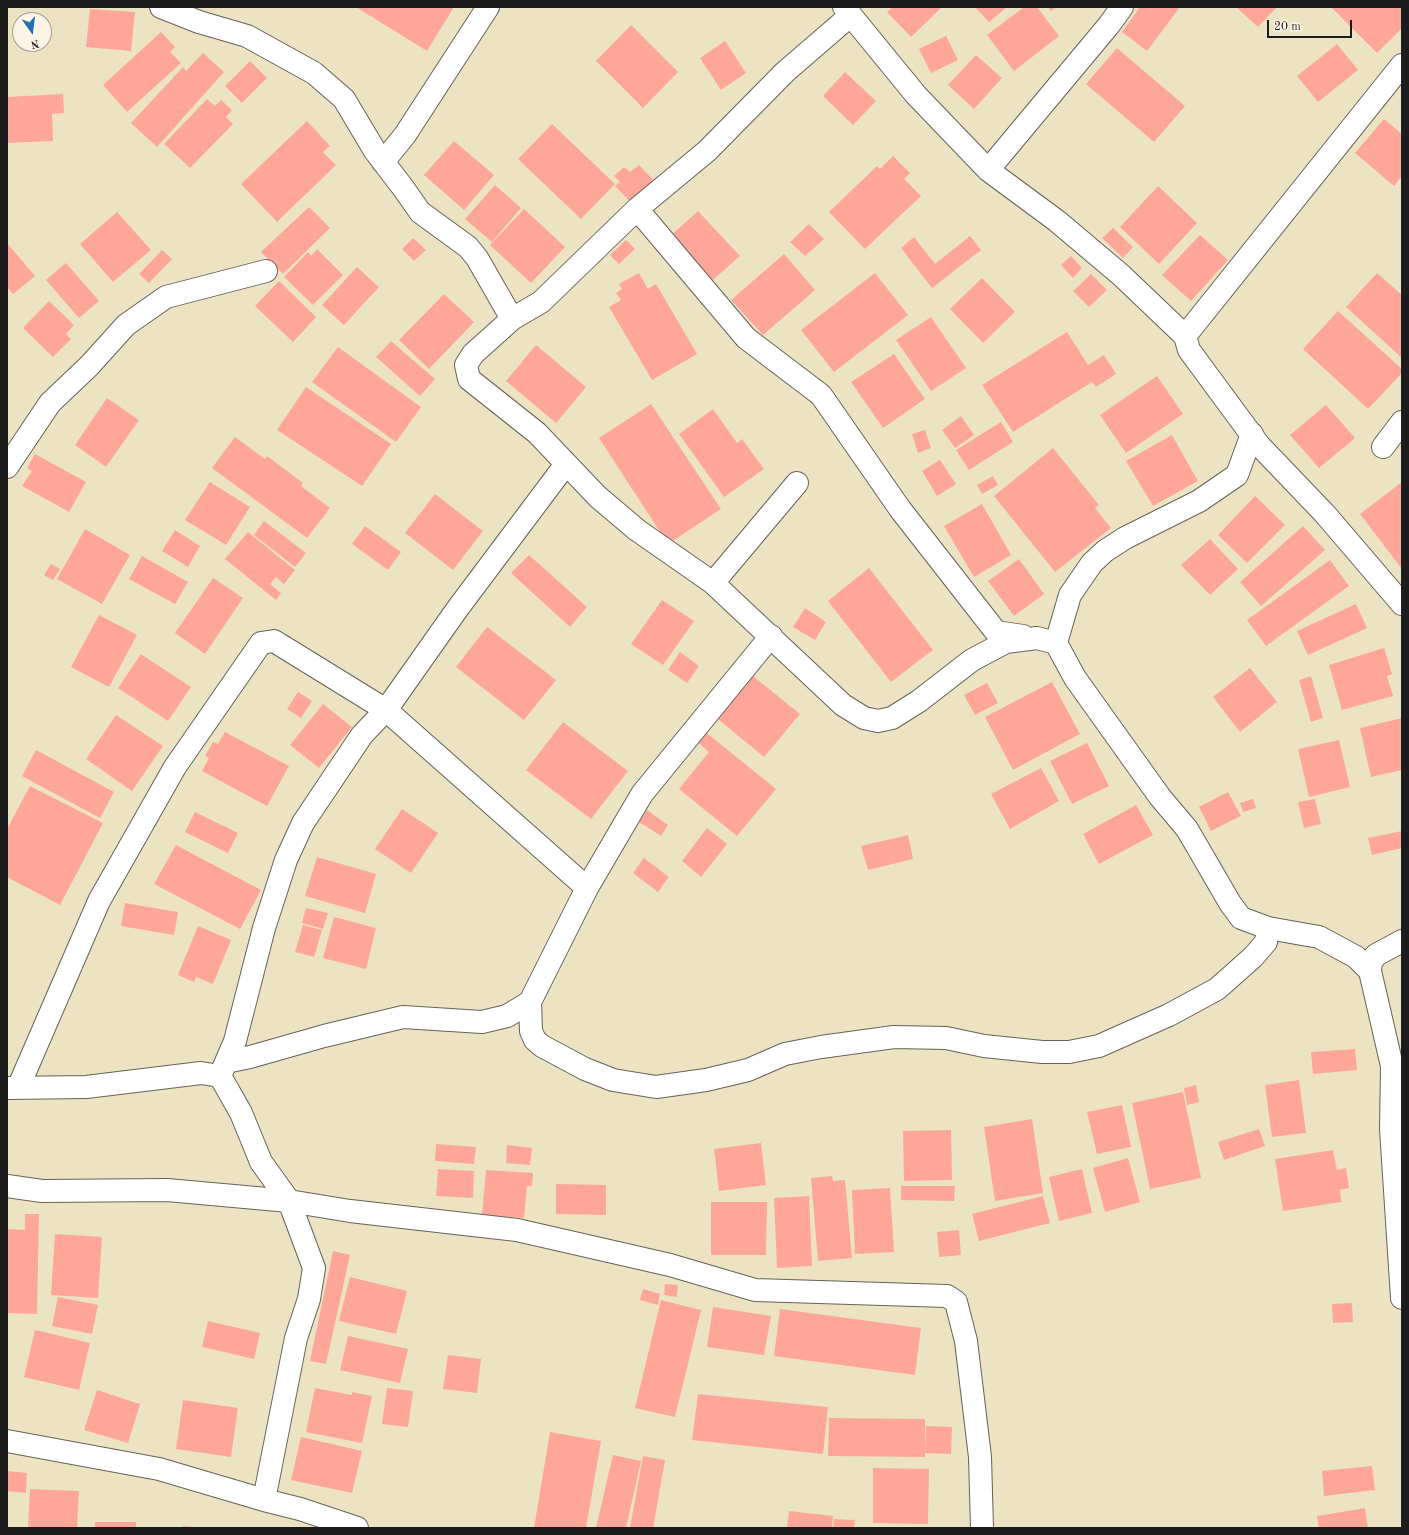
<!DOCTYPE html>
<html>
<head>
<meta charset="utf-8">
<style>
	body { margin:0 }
	#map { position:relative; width:1409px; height:1535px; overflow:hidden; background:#ece3c3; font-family:"Old Standard TT",serif }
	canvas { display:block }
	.frame { position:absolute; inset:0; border:8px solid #1c1c1c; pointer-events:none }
	.north { position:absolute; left:12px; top:12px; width:40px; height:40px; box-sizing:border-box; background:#fcf5e5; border:1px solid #a29e95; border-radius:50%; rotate:166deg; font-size:11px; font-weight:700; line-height:16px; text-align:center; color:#1c1c1c }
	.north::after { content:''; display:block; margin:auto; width:14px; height:18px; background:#1f6fb2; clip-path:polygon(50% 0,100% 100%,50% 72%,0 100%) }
	.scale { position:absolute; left:1267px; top:20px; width:85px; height:18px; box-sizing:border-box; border:2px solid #1c1c1c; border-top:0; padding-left:5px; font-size:12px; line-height:14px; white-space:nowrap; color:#1c1c1c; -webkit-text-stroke:3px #fcf5e5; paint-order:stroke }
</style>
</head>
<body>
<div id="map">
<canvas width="1409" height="1535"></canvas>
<div class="frame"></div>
<div class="north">N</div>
<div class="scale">20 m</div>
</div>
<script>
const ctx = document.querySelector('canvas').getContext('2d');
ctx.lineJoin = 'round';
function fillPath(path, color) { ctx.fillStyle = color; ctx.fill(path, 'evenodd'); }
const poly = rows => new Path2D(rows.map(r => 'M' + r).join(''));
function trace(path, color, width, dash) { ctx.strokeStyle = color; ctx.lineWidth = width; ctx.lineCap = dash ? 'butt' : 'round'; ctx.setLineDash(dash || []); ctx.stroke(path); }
fillPath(poly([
	[356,7,454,7,427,51],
	[893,7,942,7,911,37,887,12],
	[975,7,1007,7,989,22],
	[1024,7,1037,7,1059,36,1014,71,987,35],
	[1048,7,1057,7,1051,11],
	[1140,7,1180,7,1147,51,1122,32],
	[1236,7,1277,7,1258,27],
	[1331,7,1402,7,1402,28,1377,53],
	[90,9,135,12,131,51,86,47],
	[631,25,678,72,643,108,596,61],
	[161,32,175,47,170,52,181,63,127,112,103,85],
	[946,36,958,60,931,73,919,49],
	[725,41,746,73,721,90,700,58],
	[1337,44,1358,70,1318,102,1297,76],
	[1117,48,1185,106,1154,142,1086,84],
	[203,53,224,72,157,147,131,123,183,67,186,71],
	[976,55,1002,78,974,109,948,85],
	[250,61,267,78,242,103,225,86],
	[845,72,876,101,853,125,823,96],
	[63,94,64,113,52,114,53,141,7,143,7,97],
	[207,99,215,106,221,100,232,110,226,117,233,124,190,168,164,144],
	[1384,119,1402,134,1402,176,1394,186,1355,153],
	[307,121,330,146,323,152,336,165,277,222,241,184],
	[552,124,615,184,581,219,518,159],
	[454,141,494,175,464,210,424,175],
	[893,156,910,173,904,179,921,196,865,249,829,212,877,166,880,169],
	[639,165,659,186,636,208,615,186,620,182,614,176,624,167,630,172],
	[495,185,521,208,492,242,465,219],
	[1158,186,1197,223,1159,264,1120,227],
	[309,207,330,228,283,274,261,252],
	[524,209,565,247,531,283,490,245],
	[698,211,740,256,708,284,667,239],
	[117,212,151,250,113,282,80,244],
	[809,224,824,239,805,256,790,242],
	[1113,228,1133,247,1123,258,1102,238],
	[1200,235,1228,260,1191,301,1162,275],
	[970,236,981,250,932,288,901,248,914,237,935,264],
	[413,238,426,250,414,261,402,249],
	[626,240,635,249,619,264,610,255],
	[7,243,35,276,13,294,7,287],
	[317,249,343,275,313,305,284,277,308,252,311,256],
	[162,250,172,259,149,283,139,274],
	[784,254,815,290,763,335,731,300],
	[1071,256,1082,268,1073,278,1061,265],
	[66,263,99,301,79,318,46,280],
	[357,267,379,287,344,325,322,305],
	[639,273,648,289,656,284,697,354,652,380,609,307,621,300,616,293,622,289,619,284],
	[875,273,908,315,834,372,801,330],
	[1377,273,1402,295,1402,358,1346,307],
	[1091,274,1107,290,1089,307,1073,291],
	[982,278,1015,312,983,343,950,309],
	[279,281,316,317,293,342,255,306],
	[444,294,474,322,429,369,399,340],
	[49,301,74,325,66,334,71,339,53,357,23,328],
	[1338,311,1402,369,1402,373,1368,409,1303,349],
	[931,317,966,368,931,391,896,340],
	[1067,332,1088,365,1104,355,1116,374,1096,387,1092,382,1013,432,982,385],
	[391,341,435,379,420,396,376,357],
	[536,345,586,387,556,423,506,381],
	[338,347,421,407,396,442,312,382],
	[894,354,925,399,883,428,851,382],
	[1157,376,1183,414,1126,453,1100,415],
	[306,387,391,444,362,486,277,430],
	[107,398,139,420,106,467,75,445],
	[651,404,721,509,668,544,599,438],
	[1326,405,1355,438,1319,468,1290,435],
	[713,409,737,443,742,439,764,469,724,497,679,434],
	[961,416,974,435,955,448,942,430],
	[1001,422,1013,442,969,470,956,450],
	[925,430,931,448,918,453,912,434],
	[1172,435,1198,481,1153,506,1126,461],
	[235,437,265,459,267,456,303,483,301,486,330,508,307,538,212,468],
	[1053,448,1099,505,1095,508,1111,528,1055,572,994,496],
	[35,454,86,482,69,512,22,486,32,471,27,468],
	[940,460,956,484,937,496,922,471],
	[993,476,998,485,982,494,977,485],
	[210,482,250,507,226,545,185,520],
	[1402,482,1402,569,1360,514],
	[435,494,483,531,453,570,405,533],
	[1255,496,1285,525,1247,563,1218,535],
	[982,504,1011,555,974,577,944,526],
	[264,521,306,553,295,567,254,535],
	[365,526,401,552,388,570,352,544],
	[1303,526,1325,550,1261,606,1240,582],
	[85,529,130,555,102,604,57,579],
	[175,530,200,546,188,567,162,551],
	[248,532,295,570,284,584,276,577,270,584,281,593,276,600,225,559],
	[1210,539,1238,569,1210,595,1181,565],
	[529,555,587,607,570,627,511,573],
	[142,556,188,582,175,604,129,579],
	[1019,559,1044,594,1014,616,988,581],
	[1330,560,1349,586,1266,646,1247,620],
	[51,564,60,569,53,580,44,575],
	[869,568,933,650,891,682,828,601],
	[213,578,243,598,205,654,175,633],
	[662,600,694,621,663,665,631,644],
	[1356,604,1367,628,1308,655,1297,631],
	[805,608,826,622,815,640,793,627],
	[99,615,137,635,109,687,71,667],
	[487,627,556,680,524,720,456,667],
	[1384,648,1392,674,1387,676,1393,696,1342,710,1329,665],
	[680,652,699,666,687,683,668,670],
	[141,654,191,687,168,721,118,688],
	[1250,668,1277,702,1240,732,1213,697],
	[748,672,800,714,764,757,713,715],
	[1311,676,1323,718,1311,722,1299,680],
	[1052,682,1080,734,1013,770,985,717],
	[987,683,998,703,975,715,964,695],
	[298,692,312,701,301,718,287,709],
	[323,704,352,727,319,768,290,745],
	[116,715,163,746,132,791,86,759],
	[1402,718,1402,770,1371,777,1360,728],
	[563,722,628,771,591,819,526,770],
	[703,730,776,789,737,836,679,789,709,752,695,740],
	[225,732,289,766,267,806,202,771,209,758,205,756,213,742,218,744],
	[1339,740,1350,787,1309,797,1298,749],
	[1087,743,1109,786,1072,804,1050,761],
	[36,750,114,792,100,818,22,776],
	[1041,768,1059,801,1010,829,991,794],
	[30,786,103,823,60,905,7,877,7,829],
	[1228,792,1241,816,1211,831,1199,807],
	[1253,799,1256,808,1243,812,1240,803],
	[1315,799,1321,824,1304,828,1298,802],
	[1136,805,1153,835,1099,864,1083,834],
	[402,809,438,833,411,873,375,849],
	[647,810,668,825,661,836,639,822],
	[195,812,238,833,228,853,185,832],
	[707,828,727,844,701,877,682,861],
	[1402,831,1402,848,1372,855,1368,838],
	[908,835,913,859,868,870,861,846],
	[176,845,261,890,240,929,154,884],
	[317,857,376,874,365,913,305,896],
	[644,858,669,877,658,892,633,873],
	[125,903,178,912,174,935,121,926],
	[306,908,328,913,323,929,302,923],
	[334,917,376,928,366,969,323,958],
	[303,925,322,930,314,957,295,952],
	[198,926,231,940,213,984,196,977,194,982,178,975],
	[1355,1049,1357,1070,1313,1074,1311,1052],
	[1299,1080,1306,1133,1272,1137,1265,1085],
	[1196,1085,1199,1102,1187,1105,1184,1088],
	[1183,1092,1201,1178,1150,1189,1132,1103],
	[1122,1105,1131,1147,1097,1154,1087,1112],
	[1032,1119,1043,1193,995,1201,984,1127],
	[1259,1129,1265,1146,1224,1160,1218,1142],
	[951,1130,952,1180,904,1181,903,1131],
	[761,1143,766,1185,719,1191,714,1149],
	[436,1144,476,1147,474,1164,435,1161],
	[507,1145,532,1148,530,1165,506,1163],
	[1333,1150,1337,1170,1346,1168,1349,1188,1340,1190,1341,1202,1283,1211,1275,1159],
	[1128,1158,1140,1202,1105,1212,1093,1168],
	[438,1169,474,1171,473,1198,436,1196],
	[1082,1169,1092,1213,1059,1221,1049,1177],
	[486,1170,533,1173,532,1186,527,1186,524,1218,482,1215],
	[832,1176,833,1181,845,1180,852,1258,818,1261,811,1178],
	[556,1184,606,1185,606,1215,556,1214],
	[901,1186,955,1186,954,1201,901,1200],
	[890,1188,894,1252,855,1254,852,1190],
	[809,1196,812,1266,777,1268,774,1198],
	[1043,1196,1050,1223,979,1241,972,1214],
	[711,1202,767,1202,766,1255,711,1255],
	[25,1214,39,1214,37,1314,7,1313,7,1229,25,1230],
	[959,1230,961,1255,939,1257,937,1232],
	[55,1234,102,1237,98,1298,51,1295],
	[333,1251,350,1255,326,1364,310,1361],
	[350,1277,407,1291,396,1334,339,1321],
	[665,1284,678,1285,677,1297,664,1295],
	[643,1289,660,1294,658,1305,640,1300],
	[58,1297,98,1305,92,1334,52,1326],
	[661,1300,701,1310,675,1417,635,1408],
	[1352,1303,1353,1322,1333,1323,1332,1304],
	[713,1307,771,1316,764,1355,707,1347],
	[780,1309,921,1328,915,1375,774,1356],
	[208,1321,260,1333,254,1359,202,1347],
	[35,1330,90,1343,79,1390,24,1377],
	[348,1336,408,1349,400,1383,340,1370],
	[448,1355,481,1359,477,1393,443,1389],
	[315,1388,352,1395,352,1392,372,1396,362,1443,306,1432],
	[387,1388,413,1391,408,1427,382,1424],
	[97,1390,140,1404,128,1443,84,1430],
	[698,1394,828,1407,823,1454,692,1440],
	[183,1400,238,1408,231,1457,176,1449],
	[829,1418,925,1419,925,1457,828,1456],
	[926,1426,952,1427,951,1454,925,1453],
	[550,1432,601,1441,586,1528,534,1528],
	[301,1437,362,1451,352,1493,291,1480],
	[613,1455,641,1461,626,1528,596,1528],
	[643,1456,665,1460,653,1528,630,1528],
	[1372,1466,1375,1490,1324,1496,1322,1471],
	[873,1468,929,1469,928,1524,873,1523],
	[7,1471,27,1473,26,1493,7,1491],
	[30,1489,79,1491,77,1528,28,1528],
	[1365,1508,1368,1528,1319,1528,1317,1516],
	[789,1511,833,1516,832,1528,787,1528],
	[834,1519,855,1520,854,1528,833,1528],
	[95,1522,136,1522,136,1528,95,1528],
	[183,1526,196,1527,196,1528,182,1528]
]), '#ffa69b');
const minor = poly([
	[161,7,199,22,247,36,314,73,344,99,375,151,404,189,420,212,468,247,477,258,512,319,473,354,466,365,469,379,537,433,598,497,637,530,713,583,843,705,864,718,878,721,892,718,919,701,972,660,1006,642,1037,638,1056,643],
	[844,7,916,95,988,170,1057,221,1121,275,1185,336,1189,350,1259,445,1325,514,1402,604],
	[383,162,405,135,488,7],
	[988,170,1109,25,1122,7],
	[637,209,746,338,821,395,900,509,996,632,1023,636],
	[512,319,541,302,637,209,707,151,785,72,851,15],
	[1185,336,1402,65],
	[1252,434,1237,475,1199,501,1125,538,1105,551,1092,563,1070,595,1056,643,1075,678,1160,797,1187,829,1230,903,1241,918,1268,928,1319,937,1356,957,1370,971],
	[1383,447,1402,422],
	[7,467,50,403,89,366,126,325,166,297,266,271],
	[713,583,797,483],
	[1402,941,1376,955,1371,962,1370,971,1392,1066,1391,1129,1402,1298],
	[530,1002,531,1031,535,1040,542,1046,585,1069,613,1080,656,1087,706,1080,748,1070,785,1054,821,1047,894,1037,946,1038,984,1046,1042,1052,1069,1052,1099,1046,1169,1015,1217,989,1253,957,1266,942,1268,928],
	[226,1062,250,1057,324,1036,403,1017,482,1022,507,1016,530,1002,587,888,642,794,771,636],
	[220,1076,235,1041,264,928,286,860,303,823,362,735,386,710,458,608,566,464],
	[220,1076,241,1113,261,1162,289,1201,314,1268,309,1299,296,1338,264,1500],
	[7,1088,86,1087,201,1073,220,1076],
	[18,1088,99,901,175,767,261,643,274,641,386,710,587,888],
	[7,1186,42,1191,167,1190,289,1201,350,1211,517,1230,670,1265,755,1290,947,1296,956,1302,966,1341,980,1457,982,1528],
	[7,1441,159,1469,264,1500,300,1509,357,1528]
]);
trace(minor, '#656256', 24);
trace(minor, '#fff', 22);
</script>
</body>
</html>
